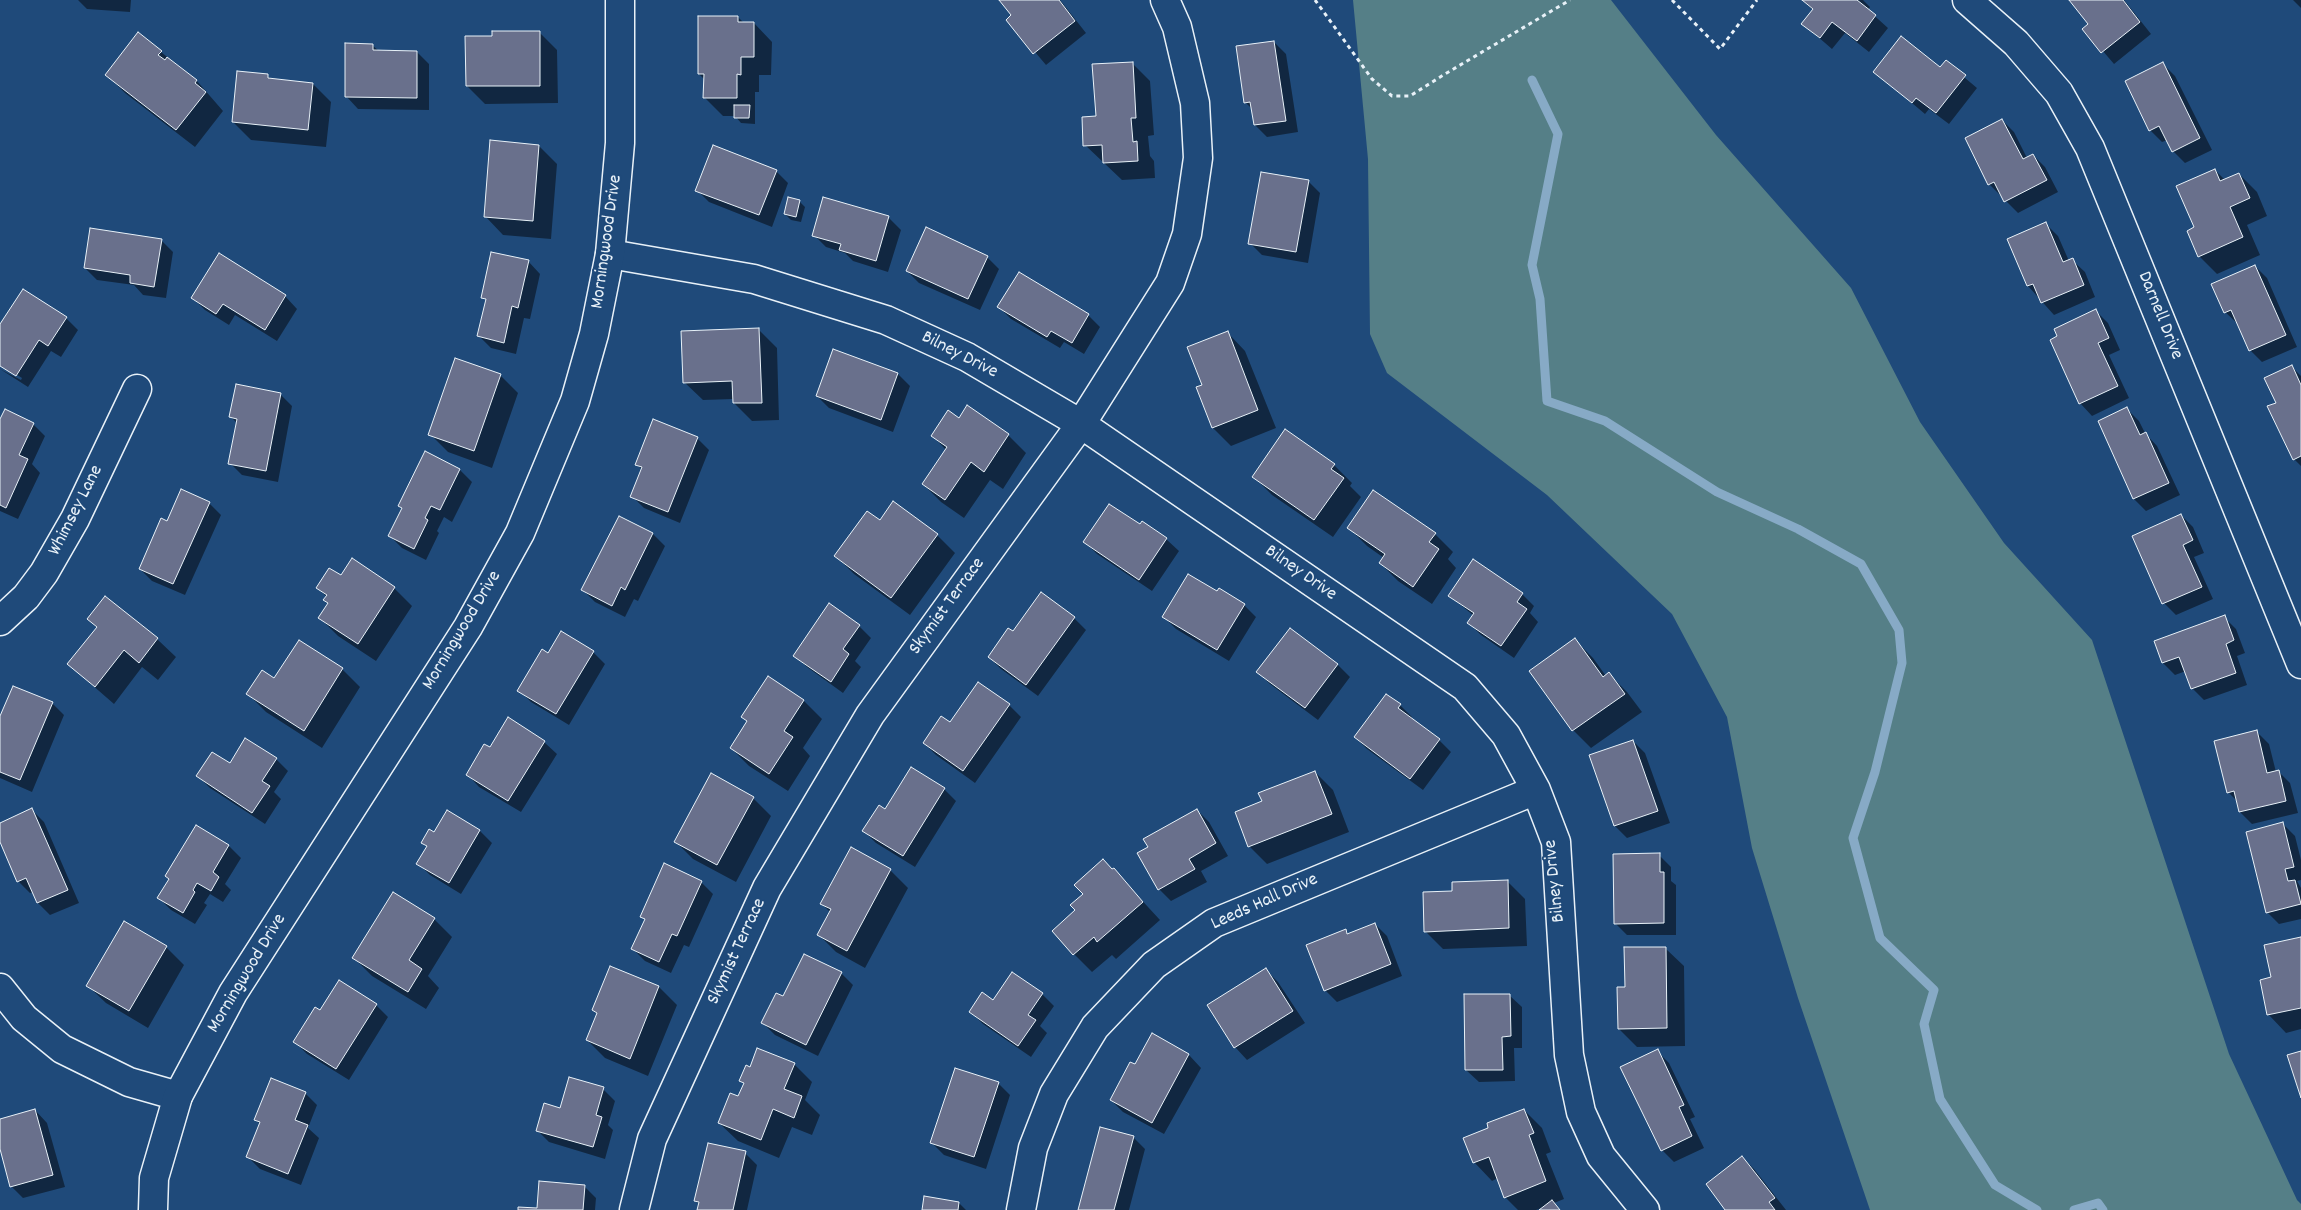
<!DOCTYPE html>
<html>
<head>
<meta charset="utf-8">
<style>
	body { margin:0 }
	canvas { display:block; background:#1f4a7a }
</style>
</head>
<body>
<canvas width="2301" height="1210"></canvas>
<script>
const ctx = document.querySelector('canvas').getContext('2d');
ctx.lineJoin = 'round';
function fillPath(path, color) { ctx.fillStyle = color; ctx.fill(path, 'evenodd'); }
const poly = rows => new Path2D(rows.map(r => 'M' + r).join(''));
function trace(path, color, width, dash) { ctx.strokeStyle = color; ctx.lineWidth = width; ctx.lineCap = dash ? 'butt' : 'round'; ctx.setLineDash(dash || []); ctx.stroke(path); }
function drawText(font, color, halo, rows, align = 'center') {
  ctx.font = font + ' Dekko,sans-serif'; ctx.lineWidth = 4; ctx.setLineDash([]); ctx.textBaseline = 'middle'; ctx.strokeStyle = halo; ctx.fillStyle = color; for (const [text, x, y, turn = 0] of rows) {
    ctx.save(); ctx.translate(x, y); ctx.rotate((+turn || 0) * Math.PI / 180); ctx.textAlign = isNaN(turn) ? turn : align; if (halo) ctx.strokeText(text, 0, 0); ctx.fillText(text, 0, 0); ctx.restore();
  }
}
fillPath(poly([
	[1353,0,1611,0,1716,135,1851,288,1920,422,2004,543,2092,640,2229,1054,2297,1200,2301,1204,2301,1210,1870,1210,1798,998,1752,848,1727,717,1672,614,1547,495,1387,373,1370,334,1368,159]
]), '#557f87');
fillPath(poly([
	[78,0,131,0,130,12,87,9],
	[1001,0,1060,0,1086,33,1046,65,1008,20,1013,16],
	[1802,0,1863,0,1870,7,1868,10,1888,28,1869,52,1845,33,1832,49,1803,24,1813,10],
	[2070,0,2124,0,2151,34,2114,64,2084,29,2090,24],
	[2293,0,2301,0,2301,8],
	[738,17,744,23,754,23,772,42,771,75,759,75,759,92,755,92,755,124,741,123,735,116,723,116,705,98,705,80,699,74],
	[539,32,557,50,558,103,485,104,467,86],
	[1274,42,1286,54,1298,132,1267,137,1255,125,1253,110,1245,102],
	[372,45,379,51,417,52,429,64,429,110,358,109,346,96],
	[161,52,197,81,223,111,195,147,125,93,107,75],
	[1946,62,1977,88,1949,124,1929,109,1925,114,1875,72,1940,69],
	[1132,63,1150,81,1154,135,1148,136,1150,156,1154,161,1155,178,1122,180,1085,145,1097,117],
	[2163,64,2175,76,2212,150,2185,163,2173,151,2168,140,2162,142,2150,130,2126,82],
	[268,76,272,80,313,84,331,102,326,147,251,140,233,122],
	[2002,120,2014,132,2027,158,2033,155,2045,167,2058,192,2018,213,1989,184],
	[539,146,557,164,551,239,503,235,485,216],
	[2215,170,2225,180,2239,174,2257,192,2267,216,2247,225,2260,255,2217,274,2199,256,2196,228],
	[776,171,788,183,772,227,709,202,697,190],
	[1308,181,1320,193,1308,263,1262,255,1250,243],
	[824,199,889,218,901,230,888,272,853,261,845,253,826,247,814,235],
	[799,201,805,207,801,222,791,220,785,214],
	[2046,224,2058,236,2069,261,2072,260,2085,272,2095,297,2054,315,2028,286,2009,240],
	[161,240,173,252,166,298,143,295,134,285,97,280,85,268],
	[987,257,999,269,980,310,919,283,907,271],
	[528,261,540,274,530,319,524,318,516,354,491,348,479,336,487,301,483,297],
	[2255,266,2267,278,2297,347,2262,362,2250,350,2238,324,2225,312],
	[285,296,297,309,277,341,235,315,229,325,205,310,193,298],
	[999,307,1088,315,1100,327,1084,354,1064,342,1060,348,1011,319],
	[2096,311,2108,323,2120,350,2109,355,2129,398,2092,416,2080,403],
	[66,318,78,330,61,357,51,351,28,387,0,369,21,380,22,378,0,364,0,326],
	[759,330,777,348,779,420,752,421,734,403,734,399,703,400,684,382],
	[1227,332,1245,351,1276,428,1231,446,1213,428,1197,388,1204,386],
	[834,350,898,374,910,386,893,432,829,408,817,396],
	[2291,366,2301,376,2301,466,2294,459,2277,403],
	[500,375,518,393,492,468,448,452,430,434],
	[280,394,292,406,278,482,242,475,230,463,237,423,231,417],
	[2127,409,2139,421,2145,433,2157,446,2180,495,2146,511,2134,499],
	[959,419,1008,435,1026,453,1003,489,990,480,964,518,941,502,923,484,946,450,933,436],
	[0,422,33,424,45,436,32,464,40,473,18,519,0,511],
	[697,438,709,450,680,523,644,508,632,496,642,470,637,464],
	[426,453,460,470,472,482,452,522,444,517,437,531,439,533,426,560,402,548,390,536,403,509,399,506],
	[1334,465,1352,483,1350,486,1361,497,1333,537,1272,495,1254,477],
	[209,503,221,515,185,595,152,581,140,569,168,522],
	[893,503,937,535,955,553,910,615,854,574,836,556,880,522],
	[2181,515,2193,527,2204,553,2194,557,2213,599,2176,615,2164,603],
	[619,518,653,534,665,546,638,601,634,599,625,617,595,602,583,590],
	[1142,523,1166,539,1179,551,1152,591,1097,554,1085,542,1140,526],
	[1349,528,1435,534,1453,552,1448,559,1456,568,1432,604,1398,581,1380,563,1384,558,1367,546],
	[341,577,394,588,412,606,376,661,338,636,320,618,329,604,325,600,327,597,317,587],
	[1217,593,1244,605,1256,617,1229,661,1176,629,1164,617],
	[1522,594,1534,606,1530,613,1538,622,1514,658,1481,635,1469,623,1474,616,1450,596],
	[105,598,157,639,176,657,158,680,142,667,114,704,68,664,97,628,89,619],
	[2224,617,2236,629,2245,653,2237,656,2247,685,2204,700,2192,688,2186,671,2175,675,2163,663,2156,642],
	[1074,618,1086,630,1038,696,1001,669,989,657,1013,633],
	[859,626,871,638,855,661,861,667,843,693,807,667,795,655],
	[1290,629,1338,665,1350,677,1318,720,1270,684,1258,672],
	[1575,640,1593,658,1606,676,1609,674,1627,692,1642,712,1591,748,1573,730,1531,671],
	[299,642,342,669,360,687,322,748,266,712,248,694,275,680],
	[593,652,605,664,569,725,531,702,519,690,549,654],
	[978,684,1009,705,1021,717,975,783,936,755,924,743,950,724],
	[804,701,822,719,803,748,810,756,788,791,749,766,731,748,748,722,743,717],
	[52,703,64,715,32,792,0,778,0,720],
	[1400,705,1412,717,1411,719,1439,740,1451,752,1423,790,1367,749,1355,737],
	[2257,732,2269,744,2276,772,2278,771,2290,783,2298,813,2252,824,2240,812,2238,802,2228,792],
	[1633,741,1645,753,1670,823,1627,838,1615,826,1591,756],
	[544,742,557,754,521,812,479,787,467,774],
	[276,759,288,771,274,792,281,799,265,824,210,788,198,776,230,764],
	[911,769,944,789,956,801,915,867,876,843,864,831,885,811],
	[1315,772,1333,790,1349,832,1267,864,1249,846,1263,802],
	[753,798,771,816,736,882,693,859,675,841],
	[32,810,44,822,79,903,50,915,38,903,33,892,30,893,18,881,0,839,0,824],
	[1197,810,1209,822,1228,856,1201,871,1207,882,1171,901,1159,889,1150,847],
	[448,812,480,831,492,843,461,894,430,875,418,863,427,847,423,843,435,834],
	[2283,824,2295,836,2301,860,2301,880,2297,881,2301,888,2301,919,2279,924,2267,912],
	[197,827,229,846,241,858,225,884,231,890,223,902,210,894,204,903,207,905,195,924,171,910,159,898],
	[1659,855,1671,867,1671,881,1676,885,1676,935,1627,935,1615,923],
	[1113,869,1160,920,1116,959,1112,955,1092,972,1074,954,1077,911],
	[890,870,908,888,865,968,836,952,818,934,830,912,822,904],
	[1507,881,1525,899,1527,946,1443,949,1425,931,1454,892],
	[701,882,713,894,689,947,684,945,671,973,645,961,633,949,646,921,641,916],
	[394,894,434,919,452,937,428,976,439,988,426,1009,372,976,354,958],
	[1375,924,1387,936,1402,976,1337,1002,1325,990,1345,931,1349,935],
	[2301,938,2301,1029,2286,1033,2268,1014,2273,978],
	[166,947,184,965,148,1028,106,1003,87,985],
	[1665,948,1684,966,1685,1046,1637,1047,1619,1029,1626,988],
	[610,967,659,987,677,1005,648,1076,605,1058,587,1040,598,1015,593,1010],
	[1266,970,1278,982,1305,1023,1247,1060,1235,1047,1209,1006],
	[841,973,853,985,818,1056,775,1035,763,1023,784,998],
	[1042,994,1054,1006,1040,1026,1047,1033,1031,1057,983,1024,971,1012],
	[1509,995,1522,1007,1522,1048,1514,1048,1515,1081,1479,1082,1466,1070],
	[376,1005,388,1017,349,1080,307,1054,295,1042,321,1012],
	[1152,1035,1189,1055,1201,1068,1164,1134,1123,1112,1111,1100,1135,1066],
	[1657,1051,1669,1063,1695,1117,1690,1119,1704,1148,1674,1162,1662,1150],
	[794,1064,812,1082,805,1100,820,1115,812,1135,792,1127,779,1158,738,1141,719,1123,739,1098,744,1084,741,1081,750,1069],
	[998,1083,1010,1095,986,1169,944,1155,932,1143],
	[603,1089,615,1101,608,1125,613,1130,605,1159,549,1142,537,1130],
	[305,1093,317,1105,308,1128,319,1138,301,1185,260,1169,248,1157,261,1125,256,1120],
	[35,1110,47,1123,65,1187,23,1198,11,1186,0,1144,0,1120],
	[1524,1110,1542,1128,1551,1152,1546,1154,1564,1199,1554,1203,1560,1210,1541,1210,1544,1207,1536,1210,1518,1210,1505,1197,1498,1178,1492,1181,1474,1162,1490,1128],
	[1133,1137,1145,1149,1129,1210,1079,1210],
	[745,1153,757,1165,747,1210,698,1210,699,1204,696,1201],
	[1742,1157,1754,1169,1786,1210,1727,1210],
	[584,1186,596,1198,595,1210,519,1210,538,1210],
	[959,1203,966,1210,923,1210]
]), '#0007');
trace(poly([
	[1532,80,1558,134,1532,265,1540,299,1547,401,1605,421,1717,492,1798,529,1861,564,1899,630,1902,663,1875,772,1853,838,1880,938,1934,990,1924,1024,1940,1099,1995,1185,2037,1210],
	[2074,1210,2098,1203,2103,1210]
]), '#87aac6', 9);
const building = poly([
	[999,0,1059,0,1075,21,1033,54,1006,20,1011,15,999,0],
	[1802,0,1857,0,1876,15,1857,41,1832,22,1820,38,1801,24,1813,9,1802,0],
	[2069,0,2123,0,2140,22,2101,53,2082,29,2088,24,2069,0],
	[698,16,738,16,738,22,754,22,754,57,741,57,741,75,737,74,737,98,703,98,704,74,698,74,698,16],
	[492,31,540,31,540,86,466,86,465,36,492,36,492,31],
	[138,32,162,51,158,55,165,60,167,57,197,80,195,83,206,92,176,130,105,75,138,32],
	[1901,36,1940,67,1946,60,1966,75,1936,113,1916,98,1912,103,1873,72,1901,36],
	[1274,41,1286,121,1254,125,1250,102,1244,103,1236,46,1274,41],
	[345,43,373,44,373,50,417,51,417,98,345,97,345,43],
	[1133,62,1136,118,1131,118,1133,142,1137,141,1138,161,1103,163,1102,145,1083,146,1082,117,1096,116,1092,64,1133,62],
	[2163,62,2200,138,2172,152,2159,126,2149,131,2125,81,2163,62],
	[237,71,268,74,268,78,313,83,308,130,232,122,237,71],
	[734,105,750,105,749,118,734,118,734,105],
	[2002,119,2023,159,2033,154,2047,180,2004,202,1994,182,1988,185,1965,138,2002,119],
	[490,140,539,145,533,221,484,217,490,140],
	[713,145,777,170,759,215,695,191,713,145],
	[2215,169,2220,181,2239,173,2250,198,2230,207,2243,237,2198,257,2187,231,2194,227,2176,186,2215,169],
	[1261,172,1309,180,1296,252,1248,244,1261,172],
	[788,197,800,200,796,217,784,214,788,197],
	[823,197,889,216,876,261,839,250,841,244,812,236,823,197],
	[2046,222,2063,262,2073,258,2084,285,2041,303,2033,284,2027,286,2007,239,2046,222],
	[926,227,988,256,968,299,906,271,926,227],
	[90,228,162,239,154,287,130,283,130,275,84,268,90,228],
	[491,252,529,260,518,308,512,306,504,343,477,336,486,299,481,298,491,252],
	[219,253,286,295,265,330,223,304,216,314,191,298,219,253],
	[2255,265,2286,335,2249,351,2231,310,2224,313,2211,284,2255,265],
	[1019,272,1089,314,1072,343,1051,331,1047,337,997,307,1019,272],
	[23,289,67,317,48,346,39,340,16,376,0,366,0,324,23,289],
	[2096,309,2109,338,2098,343,2118,386,2079,404,2050,340,2057,336,2054,329,2096,309],
	[759,328,762,403,733,403,732,381,683,383,681,331,759,328],
	[1228,331,1258,410,1212,428,1196,387,1202,385,1187,347,1228,331],
	[833,349,898,373,881,420,816,396,833,349],
	[455,358,501,374,474,451,428,435,455,358],
	[2292,365,2301,385,2301,456,2293,460,2267,406,2276,403,2264,378,2292,365],
	[236,384,281,393,266,471,228,464,237,419,229,417,236,384],
	[967,405,1009,434,984,472,971,462,945,500,922,484,947,447,931,436,948,410,959,418,967,405],
	[2127,407,2140,435,2146,432,2169,483,2133,499,2098,421,2127,407],
	[5,409,34,423,19,455,28,459,6,508,0,505,0,419,5,409],
	[653,419,698,437,668,512,630,497,642,467,635,465,653,419],
	[1285,429,1335,464,1331,469,1344,478,1314,520,1252,477,1285,429],
	[425,451,460,469,440,510,431,506,425,518,428,520,414,549,388,536,402,508,398,506,425,451],
	[181,489,210,502,173,584,139,569,161,518,167,521,181,489],
	[1373,490,1436,533,1429,542,1439,549,1413,587,1379,563,1385,554,1347,528,1373,490],
	[893,501,938,534,891,598,834,556,867,511,880,520,893,501],
	[1109,504,1140,524,1142,521,1167,538,1139,580,1083,542,1109,504],
	[2181,514,2193,540,2183,545,2202,587,2162,604,2132,536,2181,514],
	[619,516,653,533,625,590,621,587,612,606,581,590,619,516],
	[352,558,395,587,358,644,318,618,328,603,323,600,327,595,316,588,329,568,341,575,352,558],
	[1473,559,1523,593,1517,602,1527,609,1501,646,1467,623,1474,613,1448,596,1473,559],
	[1188,574,1217,591,1219,588,1245,604,1217,650,1162,617,1188,574],
	[1041,592,1075,617,1026,685,988,657,1008,628,1013,631,1041,592],
	[105,596,158,638,139,663,124,650,95,687,67,664,97,627,87,619,105,596],
	[829,603,860,625,843,649,849,654,831,682,793,656,829,603],
	[2225,615,2234,640,2226,644,2236,673,2191,689,2179,657,2162,663,2154,641,2225,615],
	[1290,628,1338,664,1305,708,1256,672,1290,628],
	[561,631,594,651,556,714,517,691,542,649,548,653,561,631],
	[1575,638,1603,677,1609,672,1625,694,1572,731,1529,671,1575,638],
	[299,640,343,668,304,731,246,694,262,670,274,678,299,640],
	[768,676,804,700,784,731,793,737,769,774,730,748,747,721,741,717,768,676],
	[978,682,1010,704,963,771,923,743,941,716,950,722,978,682],
	[13,686,53,702,20,780,0,772,0,716,13,686],
	[1386,694,1401,704,1398,708,1440,739,1410,779,1354,737,1386,694],
	[508,717,545,741,508,801,466,775,484,744,490,747,508,717],
	[2257,730,2267,773,2279,770,2286,801,2239,812,2234,791,2227,793,2214,741,2257,730],
	[245,738,277,758,262,781,270,786,252,813,196,776,212,752,230,763,245,738],
	[1633,740,1658,811,1614,826,1589,755,1633,740],
	[911,767,945,788,903,856,862,831,879,805,885,809,911,767],
	[1315,771,1332,814,1248,847,1235,812,1262,801,1258,793,1315,771],
	[711,773,754,797,717,865,674,842,711,773],
	[32,808,68,890,37,903,26,878,17,882,0,842,0,823,32,808],
	[1197,809,1216,843,1189,859,1195,869,1158,890,1137,853,1148,847,1143,839,1197,809],
	[447,810,480,830,449,883,416,864,427,846,421,843,429,829,434,832,447,810],
	[2283,822,2294,867,2285,869,2288,881,2295,880,2301,904,2266,913,2246,832,2283,822],
	[196,825,229,845,213,872,219,877,211,891,197,883,193,890,195,892,183,913,157,898,169,879,165,876,196,825],
	[851,847,891,869,847,951,817,935,831,909,820,904,851,847],
	[1660,853,1660,872,1664,872,1664,923,1614,924,1613,854,1660,853],
	[1103,859,1112,869,1114,868,1143,902,1097,942,1094,937,1073,955,1052,931,1075,910,1070,905,1083,894,1074,885,1103,859],
	[664,863,702,881,677,936,672,934,659,962,631,949,645,919,640,917,664,863],
	[1508,880,1509,928,1424,932,1423,892,1452,891,1452,882,1508,880],
	[393,892,435,918,409,960,422,969,408,992,352,958,393,892],
	[124,921,167,946,129,1011,86,986,124,921],
	[1375,923,1391,964,1324,991,1306,945,1346,929,1347,934,1375,923],
	[2301,937,2301,1008,2267,1015,2260,980,2271,977,2264,945,2301,937],
	[1624,947,1666,947,1667,1028,1618,1029,1617,987,1625,987,1624,947],
	[804,954,842,972,806,1045,761,1023,776,993,783,996,804,954],
	[610,966,659,986,630,1059,586,1040,597,1013,592,1010,610,966],
	[1266,968,1293,1011,1234,1048,1207,1005,1266,968],
	[1012,972,1043,993,1028,1015,1036,1020,1018,1046,969,1012,982,992,993,1000,1012,972],
	[339,980,377,1004,336,1069,293,1042,315,1007,320,1010,339,980],
	[1464,994,1510,994,1511,1036,1502,1037,1503,1070,1465,1070,1464,994],
	[1152,1033,1189,1054,1152,1123,1110,1100,1130,1062,1135,1064,1152,1033],
	[757,1048,795,1063,784,1089,802,1096,794,1118,773,1109,761,1140,718,1123,730,1093,738,1096,744,1083,739,1081,746,1065,750,1067,757,1048],
	[1658,1049,1684,1105,1679,1107,1692,1136,1661,1151,1620,1067,1658,1049],
	[2301,1051,2301,1098,2287,1055,2301,1051],
	[955,1068,999,1082,974,1157,930,1143,955,1068],
	[569,1077,604,1087,596,1115,602,1117,593,1147,536,1131,544,1103,560,1108,569,1077],
	[271,1078,306,1092,295,1120,308,1125,288,1174,246,1157,260,1122,254,1120,271,1078],
	[35,1109,53,1175,10,1187,0,1149,0,1119,35,1109],
	[1524,1109,1534,1133,1529,1135,1546,1181,1504,1198,1489,1157,1473,1163,1463,1138,1488,1128,1487,1123,1524,1109],
	[1100,1127,1134,1136,1114,1210,1078,1210,1100,1127],
	[708,1143,746,1151,733,1210,697,1210,699,1202,694,1201,708,1143],
	[1742,1156,1775,1198,1769,1202,1775,1210,1725,1210,1706,1184,1742,1156],
	[539,1181,585,1185,583,1210,518,1210,518,1207,537,1208,539,1181],
	[924,1196,959,1202,958,1210,922,1210,924,1196],
	[1552,1200,1560,1210,1539,1210,1552,1200]
]);
fillPath(building, '#69708c');
trace(building, '#e8f1f8', 1);
const minor = poly([
	[1967,0,2016,43,2059,93,2090,148,2301,664],
	[610,254,754,279,886,320,967,357,1081,424,1465,687,1506,735,1536,790,1556,842,1569,1055,1581,1112,1601,1156,1645,1210],
	[0,621,26,597,44,573,75,519,137,389],
	[0,988,24,1018,62,1049,129,1082,178,1096],
	[634,1210,652,1139,767,888,870,715,1081,424,1170,283,1187,234,1198,158,1195,103,1177,27,1165,0],
	[1021,1210,1033,1148,1054,1094,1095,1027,1154,965,1214,923,1536,790]
]);
const tertiary = poly([
	[153,1210,154,1178,178,1096,233,993,468,627,520,533,575,401,594,334,610,254,620,143,620,0]
]);
trace(minor, '#e8f1f8', 31);
trace(tertiary, '#e8f1f8', 31);
trace(poly([
	[1315,0,1372,79,1392,96,1410,96,1445,74,1570,0],
	[1672,0,1720,49,1757,0]
]), '#e8f1f8', 3, [4, 4]);
trace(minor, '#1f4a7a', 28);
trace(tertiary, '#1f4a7a', 28);
drawText('19px', '#e8f1f8', '#1f4a7a', [
	["Morningwood Drive",608,242,-82],
	["Darnell Drive",2159,316,68],
	["Bilney Drive",959,356,27],
	["Whimsey Lane",77,511,-63],
	["Bilney Drive",1300,574,35],
	["Skymist Terrace",948,607,-54],
	["Morningwood Drive",463,631,-59],
	["Bilney Drive",1556,881,-96],
	["Leeds Hall Drive",1265,903,-24],
	["Skymist Terrace",738,952,-65],
	["Morningwood Drive",248,974,-59]
]);
</script>
</body>
</html>
